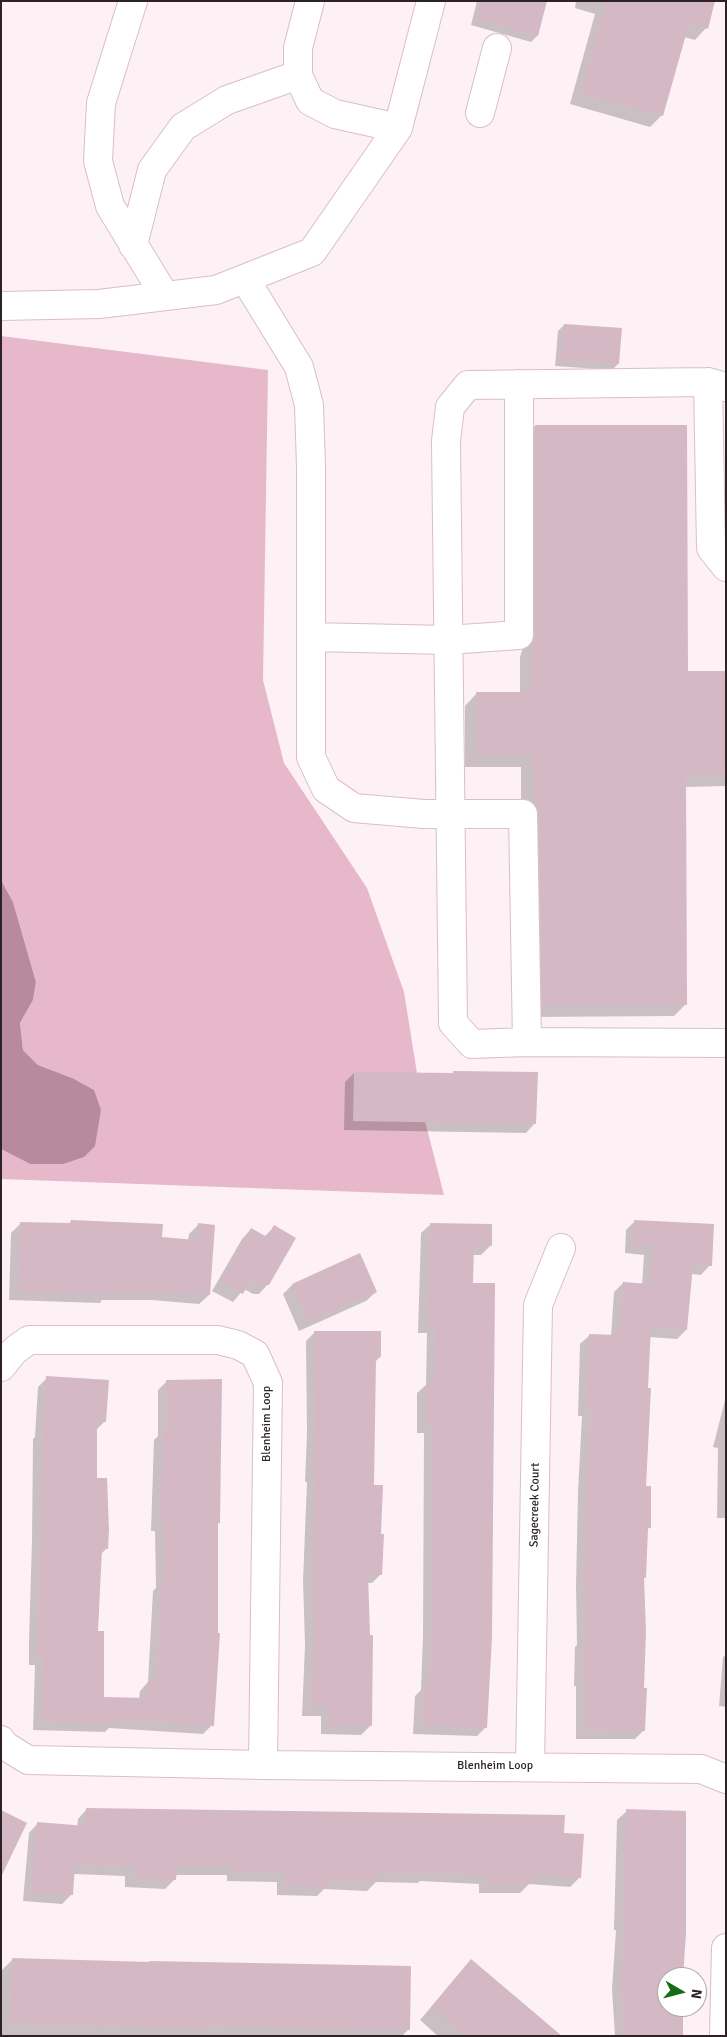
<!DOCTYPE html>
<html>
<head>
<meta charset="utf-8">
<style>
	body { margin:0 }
	#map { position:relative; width:727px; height:2037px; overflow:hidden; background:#fdf1f6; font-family:Signika,sans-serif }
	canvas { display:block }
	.frame { position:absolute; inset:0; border:2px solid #2d2327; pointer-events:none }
	.north { position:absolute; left:657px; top:1967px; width:50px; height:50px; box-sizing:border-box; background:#fff; border:1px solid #aba7a9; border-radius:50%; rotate:98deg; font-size:14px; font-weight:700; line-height:20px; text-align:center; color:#2d2327 }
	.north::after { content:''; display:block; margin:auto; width:18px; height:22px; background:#156c15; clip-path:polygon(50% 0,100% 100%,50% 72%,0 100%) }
</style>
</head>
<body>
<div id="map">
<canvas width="727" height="2037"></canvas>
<div class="frame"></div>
<div class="north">N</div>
</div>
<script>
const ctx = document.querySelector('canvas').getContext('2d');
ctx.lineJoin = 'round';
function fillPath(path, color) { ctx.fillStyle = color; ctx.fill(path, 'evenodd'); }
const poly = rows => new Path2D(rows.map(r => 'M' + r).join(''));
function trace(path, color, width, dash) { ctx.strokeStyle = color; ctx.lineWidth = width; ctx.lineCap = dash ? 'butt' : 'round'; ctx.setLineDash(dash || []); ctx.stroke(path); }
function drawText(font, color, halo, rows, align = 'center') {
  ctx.font = font + ' Signika,sans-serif'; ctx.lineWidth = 5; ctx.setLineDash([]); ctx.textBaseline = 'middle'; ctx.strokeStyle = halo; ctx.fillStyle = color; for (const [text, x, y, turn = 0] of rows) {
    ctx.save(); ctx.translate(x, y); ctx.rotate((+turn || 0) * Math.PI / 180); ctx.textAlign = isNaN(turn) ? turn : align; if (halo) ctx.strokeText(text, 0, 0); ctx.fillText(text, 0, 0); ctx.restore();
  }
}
fillPath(poly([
	[1,336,268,370,263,680,284,763,367,888,404,992,424,1117,444,1195,1,1179,1,1149,30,1164,72,1078,38,1065,23,1050,20,1023,33,1000,36,982,13,902,1,880]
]), '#e7b8ca');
fillPath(poly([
	[1,880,13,902,36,982,33,1000,20,1023,23,1050,38,1065,72,1078,94,1090,101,1110,95,1146,84,1157,63,1164,30,1164,1,1149]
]), '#b78a9c');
fillPath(poly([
	[477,1,520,1,537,36,531,42,471,25],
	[576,1,714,1,706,28,695,40,684,37,662,115,650,127,570,104,595,14,575,8],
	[564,325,618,364,612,370,555,366,558,331],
	[535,426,687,673,726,672,726,786,685,787,686,1004,674,1016,530,1017,521,815,521,767,465,767,465,706,477,693,520,693,520,657,523,648,523,439],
	[454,1072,535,1123,526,1133,344,1130,345,1082,354,1073,452,1074],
	[635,1221,710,1265,701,1275,691,1274,686,1330,677,1339,649,1337,645,1487,650,1527,646,1531,643,1579,644,1730,635,1739,576,1739,576,1686,574,1686,575,1647,577,1645,576,1586,578,1492,582,1416,578,1416,580,1344,590,1335,611,1336,614,1292,623,1283,642,1285,644,1255,625,1253,626,1230],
	[71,1222,161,1238,188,1240,189,1234,198,1225,209,1295,199,1304,151,1300,102,1300,100,1303,9,1300,11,1233,20,1224,68,1225],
	[431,1224,490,1246,481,1255,473,1255,472,1284,486,1727,477,1736,413,1734,415,1696,421,1690,423,1636,424,1433,417,1433,417,1393,426,1385,427,1333,418,1333,421,1233],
	[274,1227,268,1284,259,1294,253,1294,244,1289,233,1302,212,1291,242,1239,251,1229,264,1237],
	[292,1285,376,1292,366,1301,299,1331,283,1294],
	[315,1332,380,1357,375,1362,373,1486,380,1535,381,1574,372,1583,367,1583,370,1726,361,1735,321,1734,321,1716,302,1716,305,1645,303,1581,307,1482,305,1482,307,1433,306,1341],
	[47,1378,105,1421,96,1430,96,1480,107,1548,100,1555,97,1632,103,1698,139,1699,140,1691,148,1682,153,1591,156,1588,155,1531,151,1531,154,1440,158,1436,158,1390,167,1381,219,1523,217,1525,212,1725,203,1734,109,1728,105,1732,33,1730,35,1665,29,1665,29,1641,32,1540,33,1439,35,1437,38,1387],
	[725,1400,726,1518,717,1518,718,1448,713,1447],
	[726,1655,726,1707,719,1706,723,1657],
	[87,1809,564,1816,562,1834,579,1878,570,1887,529,1884,520,1893,479,1893,479,1884,420,1881,418,1883,376,1882,367,1891,324,1889,317,1896,277,1895,277,1882,227,1881,227,1875,175,1875,175,1879,165,1889,125,1887,125,1876,73,1874,72,1894,62,1904,23,1901,29,1833,38,1823,77,1827,78,1819],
	[627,1811,682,1977,667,1977,667,2007,681,2007,681,2036,615,2036,612,1989,616,1930,614,1930,617,1820],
	[13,1959,408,2030,402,2036,1,2035,1,1971],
	[471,1960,561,2036,438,2036,420,2020]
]), '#0003');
fillPath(poly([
	[481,1,547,1,538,36,477,19],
	[606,1,715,1,708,29,689,24,663,116,581,93],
	[564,324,622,328,619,364,561,360],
	[535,425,687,425,688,671,726,671,726,775,686,776,687,1005,542,1005,539,814,537,806,533,802,533,756,476,756,476,692,532,692,532,644,535,635],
	[453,1071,538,1072,536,1124,353,1121,354,1072,453,1073],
	[71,1220,163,1224,162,1237,196,1240,198,1223,215,1225,210,1295,161,1292,111,1292,111,1294,18,1292,20,1222,70,1223],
	[634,1220,714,1224,712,1266,693,1265,687,1330,651,1327,648,1388,651,1388,646,1486,651,1486,651,1528,648,1528,646,1578,644,1578,646,1631,644,1688,647,1688,645,1731,585,1730,585,1678,582,1678,584,1636,586,1636,584,1576,586,1482,591,1408,586,1407,589,1334,619,1335,623,1282,650,1284,653,1246,633,1245],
	[430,1223,492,1224,492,1246,474,1246,473,1283,495,1283,492,1637,487,1728,422,1725,424,1686,429,1686,432,1626,433,1424,426,1424,426,1383,434,1383,435,1325,427,1325],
	[274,1225,296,1238,269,1285,262,1285,251,1279,243,1294,221,1281,251,1228,267,1237],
	[360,1253,377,1292,309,1322,292,1284],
	[314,1331,381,1331,381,1357,376,1357,374,1485,383,1485,381,1534,384,1534,382,1575,368,1574,370,1635,373,1635,372,1726,329,1726,329,1708,311,1707,314,1635,312,1571,315,1474,313,1474,315,1424],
	[46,1376,109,1380,106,1422,97,1421,97,1478,107,1478,109,1530,108,1549,102,1549,98,1631,104,1631,104,1697,147,1698,148,1681,157,1681,161,1581,165,1581,164,1522,160,1522,163,1430,167,1430,166,1380,222,1379,220,1523,218,1523,218,1633,220,1633,214,1726,115,1719,115,1724,42,1722,43,1656,37,1656,37,1631,41,1530,42,1429,43,1429],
	[86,1808,565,1815,564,1833,584,1834,581,1878,531,1874,531,1884,488,1884,488,1876,429,1872,429,1874,378,1873,378,1882,328,1880,328,1887,286,1886,286,1873,236,1872,236,1866,177,1866,176,1880,133,1878,134,1867,75,1865,73,1895,31,1892,37,1822,86,1826],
	[626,1809,686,1811,686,1934,683,1977,667,1977,667,2007,683,2007,683,2036,624,2036,621,1979,625,1921,623,1921],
	[1,1810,27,1823,1,1877],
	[12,1958,149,1962,149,1961,411,1966,410,2030,209,2026,209,2028,137,2027,10,2023],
	[471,1959,562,2036,465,2036,431,2007]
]), '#d4b8c3');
const minor = poly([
	[133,1,101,103,98,161,110,206,165,296],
	[310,1,298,48,298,75,310,101,335,114,398,128],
	[480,113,497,48],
	[133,245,152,170,183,127,227,100,298,75],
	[245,279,299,367,309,405,311,466,311,757,326,789,354,808,424,814,523,814,527,1042],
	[1,306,99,304,216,290,312,252,398,128,431,1],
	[708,382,711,548,726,567],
	[726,387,708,382,468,385,450,407,446,441,453,1023,472,1044,527,1042,726,1043],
	[311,637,448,640,519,635,519,384],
	[1,1367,15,1350,29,1340,218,1340,238,1345,255,1354,268,1383,263,1765],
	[1,1740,4,1745,28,1760,263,1765,701,1769,726,1779],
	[530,1767,538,1305,561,1248],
	[724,2036,726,1948]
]);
trace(minor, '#dabec8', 30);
trace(minor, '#fff', 28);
drawText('12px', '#2d2327', '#fff', [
	["Blenheim Loop",267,1424,-90],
	["Sagecreek Court",535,1505,-89],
	["Blenheim Loop",495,1766]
]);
</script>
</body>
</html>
